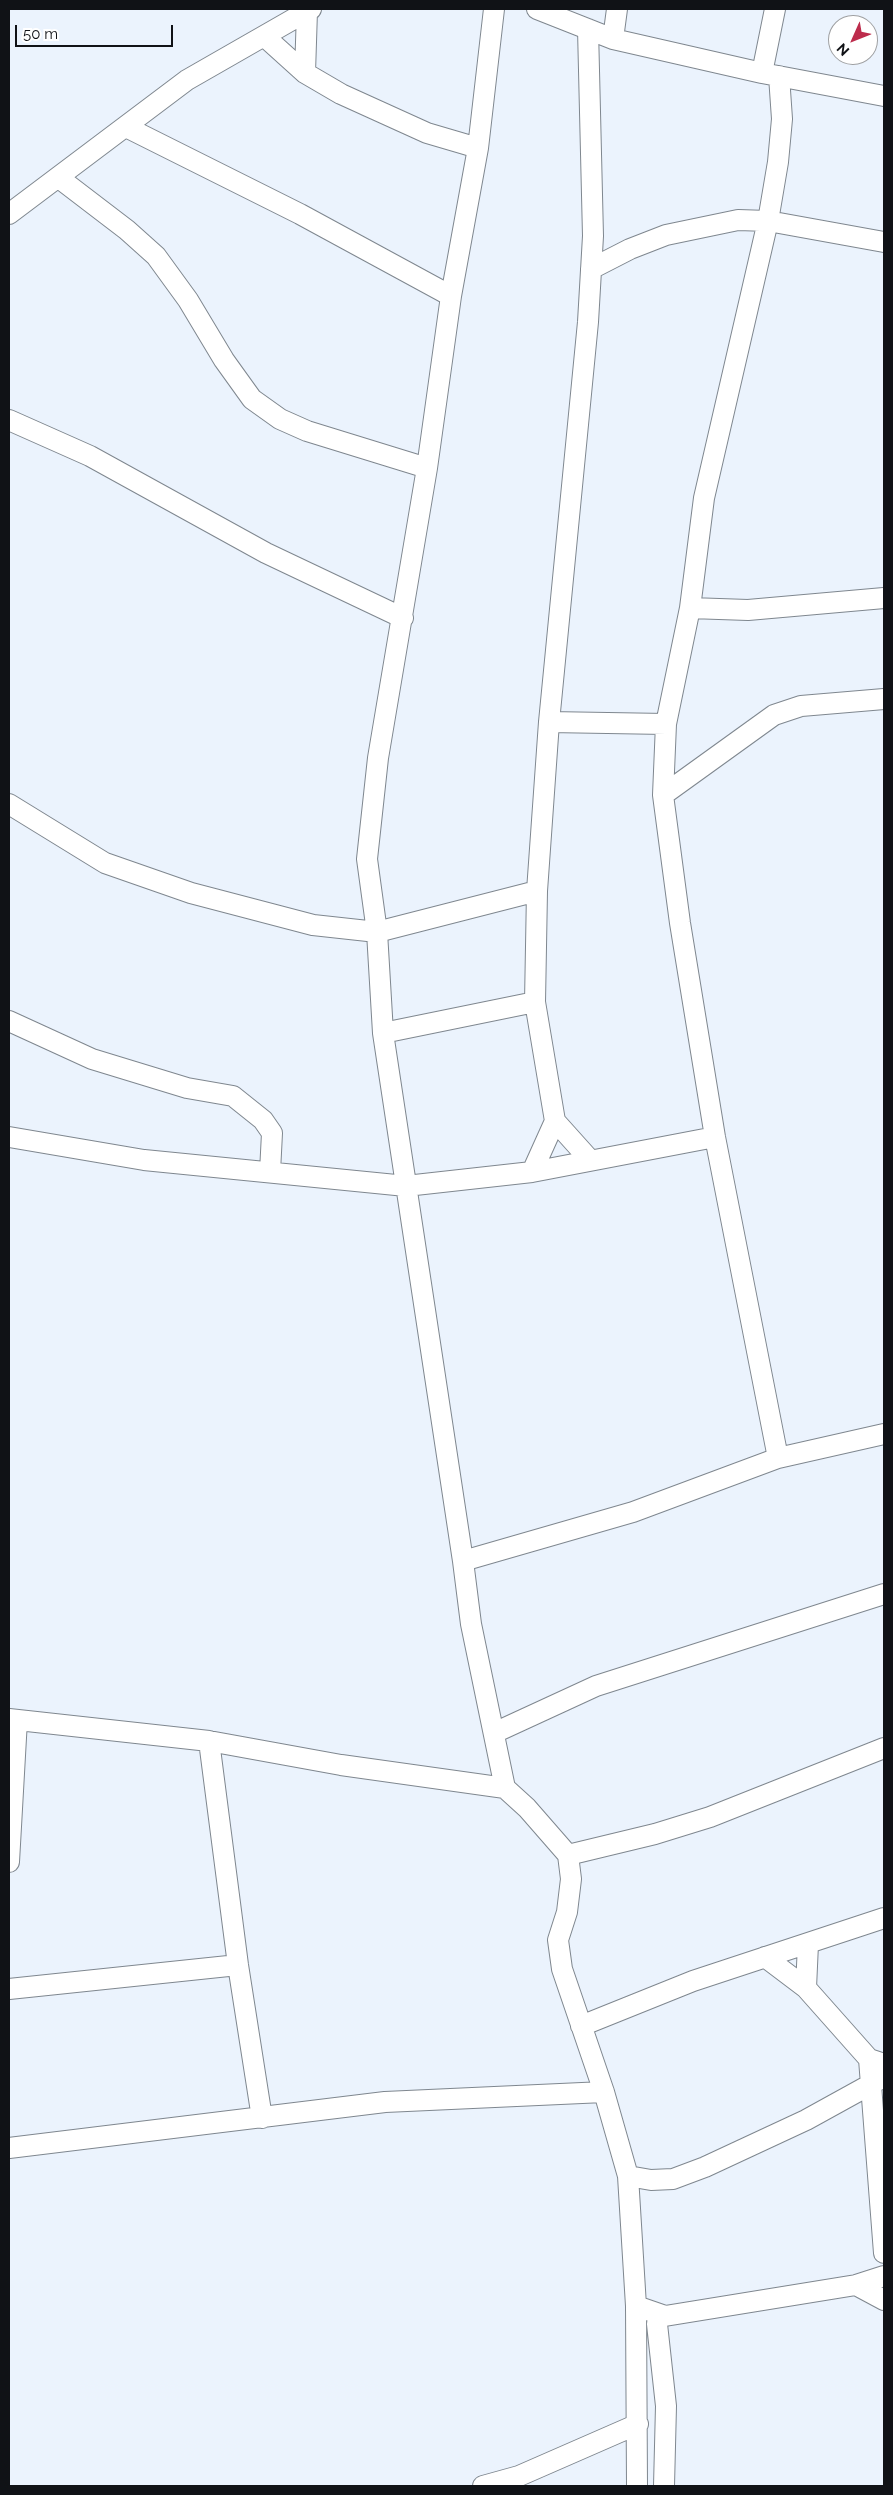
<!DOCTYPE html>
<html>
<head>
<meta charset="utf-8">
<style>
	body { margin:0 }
	#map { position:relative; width:893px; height:2495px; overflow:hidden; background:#ebf3fd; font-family:Raleway,sans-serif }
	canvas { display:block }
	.frame { position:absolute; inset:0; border:10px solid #101216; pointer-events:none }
	.north { position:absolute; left:828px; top:15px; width:50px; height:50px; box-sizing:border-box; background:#fff; border:1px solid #9fa0a2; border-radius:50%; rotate:226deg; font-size:14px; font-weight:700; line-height:20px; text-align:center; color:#101216 }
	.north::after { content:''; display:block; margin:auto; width:18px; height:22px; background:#bd2c4c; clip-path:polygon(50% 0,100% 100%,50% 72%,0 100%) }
	.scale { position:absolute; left:15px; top:25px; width:158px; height:22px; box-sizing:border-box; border:2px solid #101216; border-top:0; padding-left:6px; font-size:15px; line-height:18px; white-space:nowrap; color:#101216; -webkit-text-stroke:4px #fff; paint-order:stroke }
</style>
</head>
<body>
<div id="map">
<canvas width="893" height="2495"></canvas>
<div class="frame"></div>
<div class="north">N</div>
<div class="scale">50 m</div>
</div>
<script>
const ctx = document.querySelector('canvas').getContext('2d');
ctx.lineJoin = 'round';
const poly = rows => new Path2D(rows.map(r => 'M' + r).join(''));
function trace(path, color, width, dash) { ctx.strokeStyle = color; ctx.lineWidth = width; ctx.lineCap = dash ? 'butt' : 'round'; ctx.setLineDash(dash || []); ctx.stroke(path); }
const minor = poly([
	[537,9,613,39,762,73,884,96],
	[264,36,305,73,341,94,427,133,478,148],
	[613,39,617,9],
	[305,73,307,11],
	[762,73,775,9],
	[126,127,300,214,451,296],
	[59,178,127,230,156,256,188,300,224,360,252,399,280,419,307,431,427,468],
	[9,214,187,80,311,9],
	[591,269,630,249,666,235,738,220,768,221,884,242],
	[9,420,90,456,266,553,403,618],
	[690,608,748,610,884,598],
	[549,722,666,724],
	[663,795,774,715,801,706,884,699],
	[9,804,105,863,191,893,313,925,377,932,537,891],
	[9,1021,92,1059,187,1088,233,1096,263,1120,272,1133,270,1172],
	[383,1033,535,1002],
	[555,1121,535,1002,537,891,549,722,588,322,593,236,588,29],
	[9,1137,144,1160,406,1186,532,1172,715,1137],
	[532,1172,555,1121,590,1160],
	[778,1458,715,1137,680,923,663,795,666,724,690,608,704,498,768,221,778,162,782,119,779,76],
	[463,1561,383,1033,377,932,367,859,378,758,427,468,451,296,478,148,494,9],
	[9,1719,209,1741,341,1765,505,1788,527,1808,568,1855,571,1879,567,1912,558,1940,562,1969,604,2092,628,2176,636,2306,637,2486],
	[494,1733,596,1686,884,1594],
	[209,1741,238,1965,262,2118],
	[505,1788,471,1624,463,1561,633,1512,778,1458,884,1434],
	[568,1855,655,1834,710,1817,884,1748],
	[9,1862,17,1720],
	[765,1957,806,1988,869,2059,881,2063],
	[806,1988,808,1944],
	[9,1989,238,1965],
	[581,2026,693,1981,884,1918],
	[869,2059,884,2253],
	[9,2148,385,2102,604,2092],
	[628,2176,651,2180,673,2179,705,2167,806,2120,884,2077],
	[856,2285,884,2300],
	[636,2306,665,2316,856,2285,884,2276],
	[657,2324,666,2406,664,2486],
	[483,2486,519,2476,638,2424]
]);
trace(minor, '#7f878f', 22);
trace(minor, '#fff', 20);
</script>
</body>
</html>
